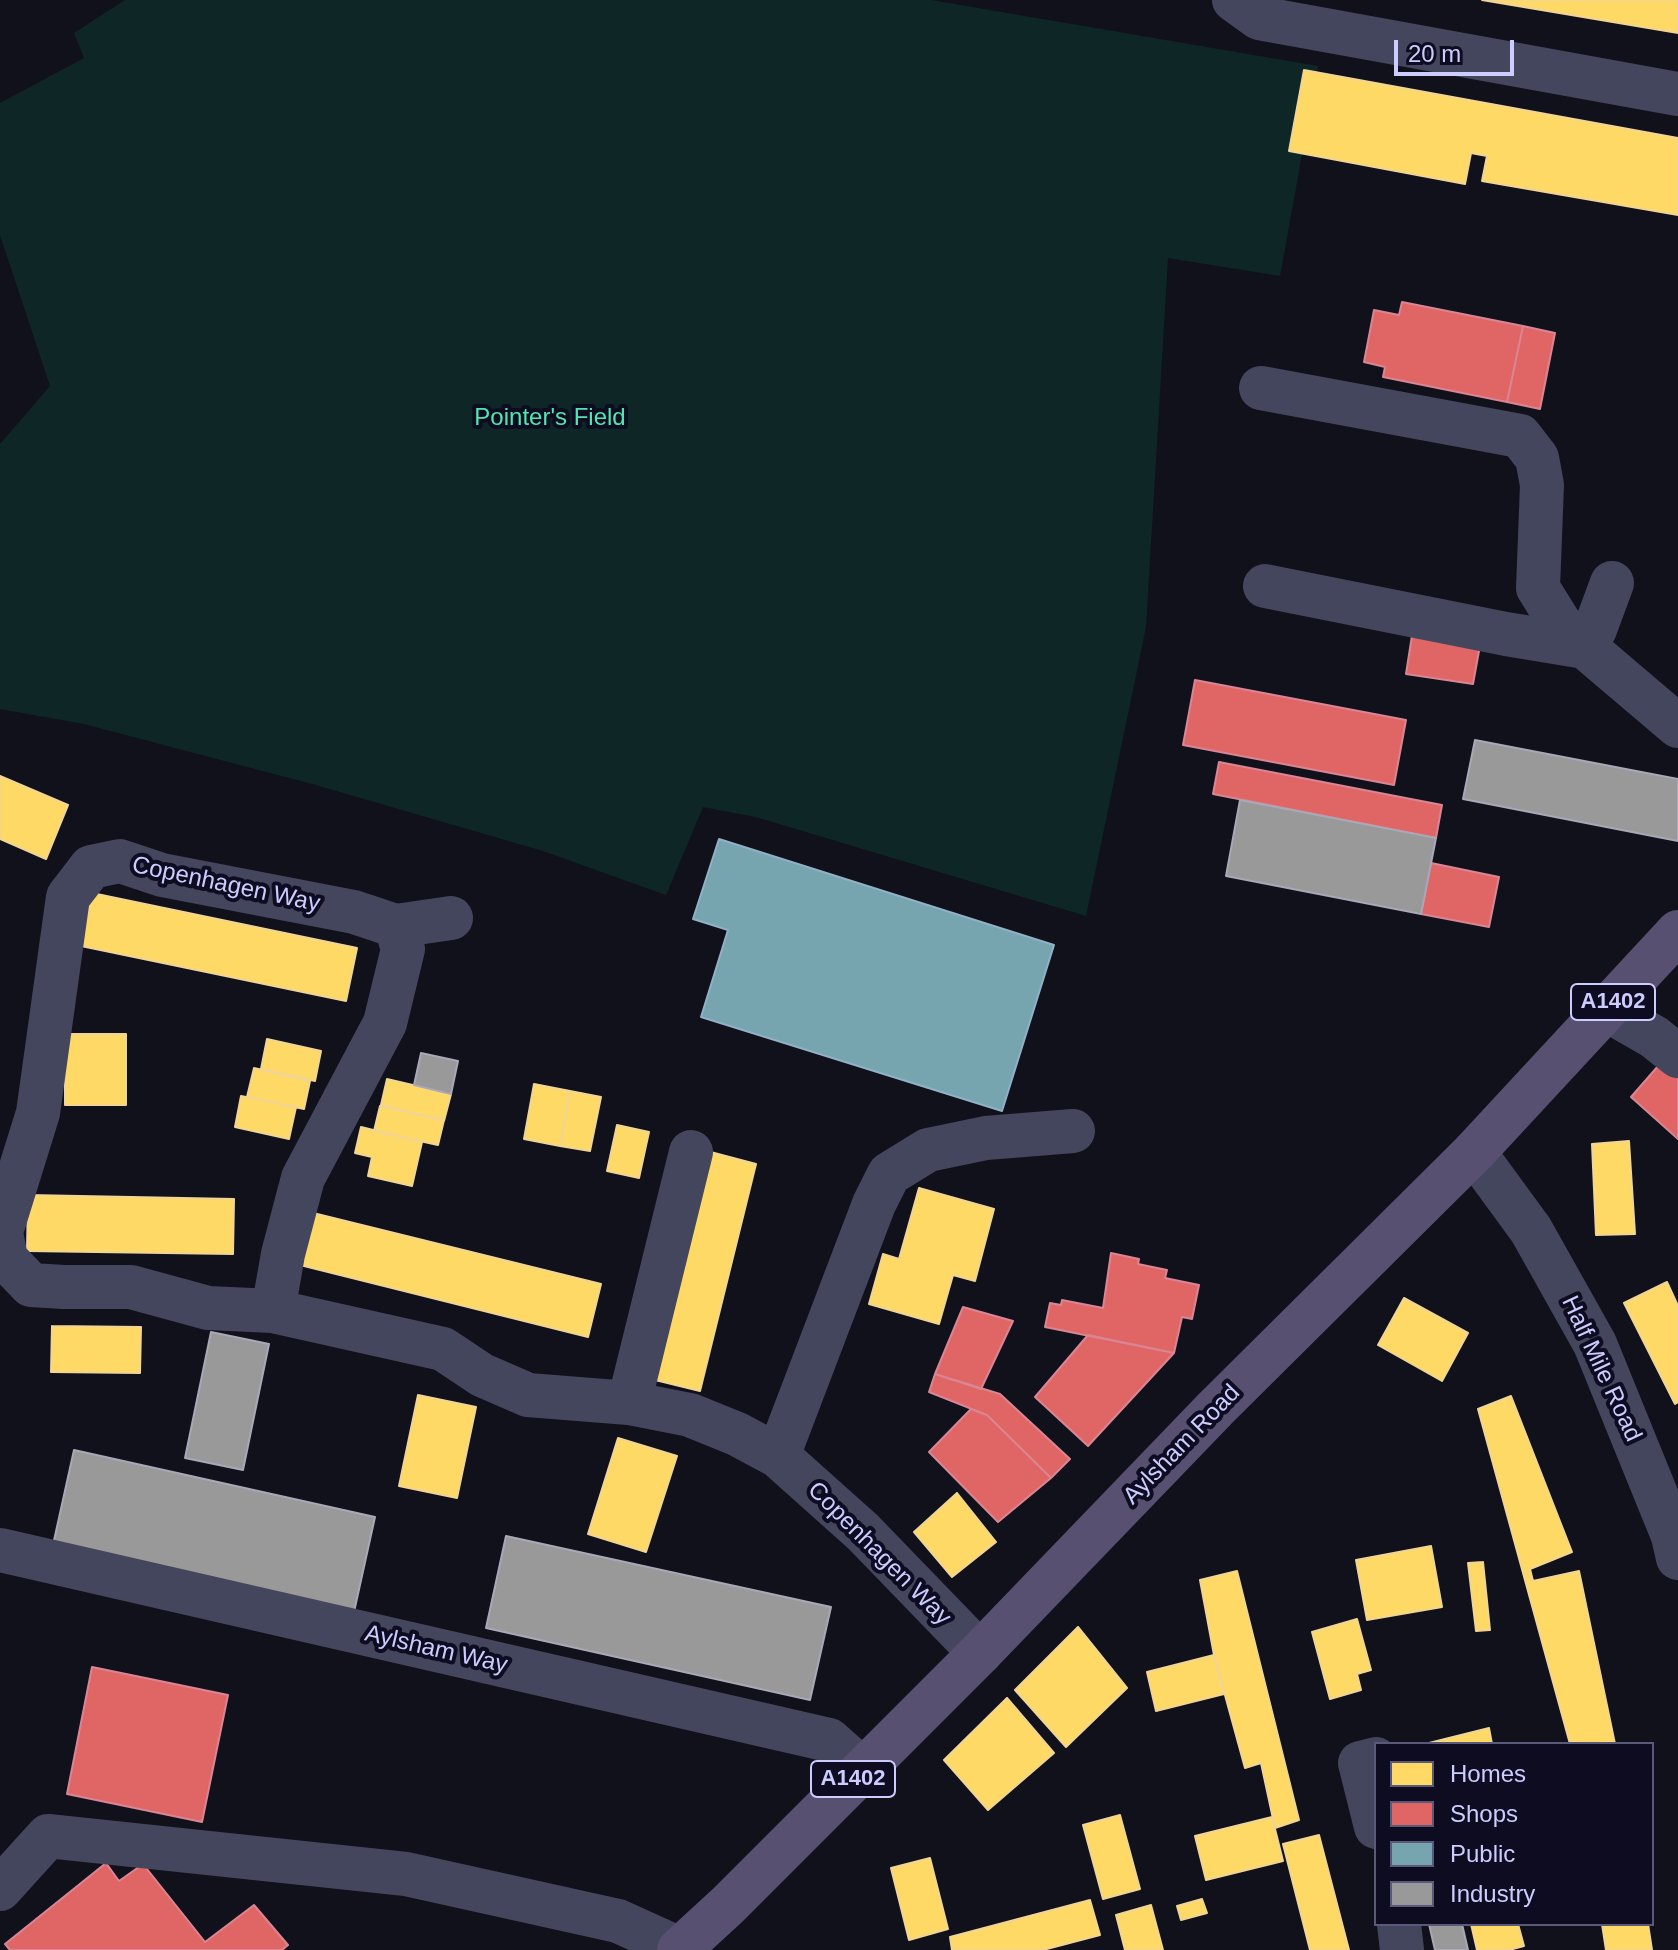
<!DOCTYPE html>
<html>
<head>
<meta charset="utf-8">
<style>
	body { margin:0 }
	#map { position:relative; width:1678px; height:1950px; overflow:hidden; background:#11111c; font-family:Helvetica,sans-serif }
	canvas { display:block }
	.legend { position:absolute; left:1374px; top:1742px; width:280px; height:184px; box-sizing:border-box; background:#0d0c21; border:2px solid #59597a; margin:0; padding:10px 14px; list-style:none; font-size:24px; color:#ccf }
	.legend li { display:flex; align-items:center; gap:16px; height:40px }
	.legend b { width:40px; border:2px solid #59597a }
	.scale { position:absolute; left:1394px; top:40px; width:120px; height:36px; box-sizing:border-box; border:4px solid #ccf; border-top:0; padding-left:10px; font-size:24px; line-height:28px; white-space:nowrap; color:#ccf; -webkit-text-stroke:6px #0d0c21; paint-order:stroke }
</style>
</head>
<body>
<div id="map">
<canvas width="1678" height="1950"></canvas>
<ul class="legend">
<li><b style="height:22px;background:#ffd966"></b>Homes</li>
<li><b style="height:22px;background:#e06666"></b>Shops</li>
<li><b style="height:22px;background:#76a5af"></b>Public</li>
<li><b style="height:22px;background:#999"></b>Industry</li>
</ul>
<div class="scale">20 m</div>
</div>
<script>
const ctx = document.querySelector('canvas').getContext('2d');
ctx.lineJoin = 'round';
function fillPath(path, color) { ctx.fillStyle = color; ctx.fill(path, 'evenodd'); }
const poly = rows => new Path2D(rows.map(r => 'M' + r).join(''));
function trace(path, color, width, dash) { ctx.strokeStyle = color; ctx.lineWidth = width; ctx.lineCap = dash ? 'butt' : 'round'; ctx.setLineDash(dash || []); ctx.stroke(path); }
function drawText(font, color, halo, rows, align = 'center') {
  ctx.font = font + ' Helvetica,sans-serif'; ctx.lineWidth = 8; ctx.setLineDash([]); ctx.textBaseline = 'middle'; ctx.strokeStyle = halo; ctx.fillStyle = color; for (const [text, x, y, turn = 0] of rows) {
    ctx.save(); ctx.translate(x, y); ctx.rotate((+turn || 0) * Math.PI / 180); ctx.textAlign = isNaN(turn) ? turn : align; if (halo) ctx.strokeText(text, 0, 0); ctx.fillText(text, 0, 0); ctx.restore();
  }
}
fillPath(poly([
	[125,0,931,0,1318,66,1280,276,1168,258,1146,627,1086,916,756,817,703,807,666,895,543,851,316,785,84,724,0,709,0,444,50,386,0,235,0,103,84,58,74,33]
]), '#0e2726');
const homes = poly([
	[1482,0,1678,0,1678,33,1482,0],
	[1304,70,1678,138,1678,215,1482,181,1487,156,1471,153,1465,184,1289,151,1304,70],
	[0,776,68,805,46,859,0,839,0,776],
	[92,893,357,948,346,1001,81,946,92,893],
	[65,1034,126,1034,126,1105,65,1105,65,1034],
	[267,1039,321,1051,315,1081,261,1069,267,1039],
	[254,1068,310,1081,304,1109,247,1097,254,1068],
	[387,1079,451,1094,444,1121,381,1105,387,1079],
	[534,1084,570,1091,560,1146,524,1139,534,1084],
	[570,1091,601,1097,590,1151,560,1146,570,1091],
	[241,1096,296,1107,289,1139,235,1127,241,1096],
	[380,1106,444,1120,438,1145,374,1131,380,1106],
	[617,1125,649,1132,639,1178,607,1171,617,1125],
	[361,1127,422,1142,412,1186,368,1176,372,1157,355,1153,361,1127],
	[1629,1141,1635,1234,1596,1235,1592,1144,1629,1141],
	[703,1150,756,1164,700,1391,647,1378,703,1150],
	[919,1188,994,1209,975,1281,953,1275,939,1324,869,1304,883,1254,899,1259,919,1188],
	[28,1195,234,1199,233,1254,27,1251,28,1195],
	[301,1210,601,1284,588,1337,288,1262,301,1210],
	[1667,1282,1678,1306,1678,1402,1675,1404,1624,1303,1667,1282],
	[1404,1298,1468,1333,1442,1381,1378,1345,1404,1298],
	[52,1326,141,1327,140,1373,51,1372,52,1326],
	[418,1395,476,1407,457,1498,399,1486,418,1395],
	[1511,1396,1572,1552,1530,1569,1533,1581,1579,1571,1615,1744,1570,1744,1478,1409,1511,1396],
	[618,1438,677,1456,646,1552,588,1534,618,1438],
	[957,1493,996,1542,952,1577,914,1532,957,1493],
	[1431,1546,1442,1607,1367,1620,1356,1560,1431,1546],
	[1483,1562,1490,1630,1476,1631,1468,1563,1483,1562],
	[1237,1571,1299,1820,1275,1828,1261,1763,1245,1768,1214,1655,1200,1580,1237,1571],
	[1357,1619,1371,1670,1357,1674,1361,1690,1330,1699,1312,1632,1357,1619],
	[1078,1627,1127,1688,1066,1747,1015,1690,1078,1627],
	[1214,1655,1224,1694,1156,1711,1147,1672,1214,1655],
	[1007,1698,1054,1753,988,1810,944,1760,1007,1698],
	[1489,1728,1492,1744,1430,1744,1429,1743,1489,1728],
	[1120,1815,1140,1889,1103,1899,1083,1825,1120,1815],
	[1272,1817,1283,1861,1206,1880,1195,1836,1272,1817],
	[1319,1835,1349,1950,1310,1950,1283,1844,1319,1835],
	[930,1858,948,1929,909,1940,891,1868,930,1858],
	[1202,1899,1207,1913,1181,1920,1177,1906,1202,1899],
	[1090,1900,1100,1935,1043,1950,952,1950,950,1937,1090,1900],
	[1151,1905,1163,1950,1125,1950,1116,1915,1151,1905],
	[1471,1924,1518,1924,1524,1946,1509,1950,1477,1950,1471,1924],
	[1602,1924,1648,1924,1652,1950,1606,1950,1602,1924]
]);
fillPath(homes, '#ffd966');
trace(homes, '#f0d594', 2);
const shops = poly([
	[1402,302,1523,326,1507,402,1383,377,1385,367,1364,362,1374,310,1399,315,1402,302],
	[1523,326,1555,333,1540,409,1507,402,1523,326],
	[1413,629,1481,640,1473,684,1406,674,1413,629],
	[1195,680,1406,720,1394,785,1183,745,1195,680],
	[1219,762,1442,805,1436,838,1213,794,1219,762],
	[1431,863,1499,877,1489,927,1421,914,1431,863],
	[1673,1049,1678,1052,1678,1139,1631,1097,1673,1049],
	[1111,1253,1139,1259,1138,1264,1167,1270,1165,1278,1199,1285,1192,1319,1182,1317,1174,1353,1045,1327,1050,1303,1061,1305,1062,1300,1103,1308,1111,1253],
	[963,1307,1013,1321,981,1389,935,1374,963,1307],
	[1088,1335,1174,1353,1088,1446,1035,1397,1088,1335],
	[935,1374,1000,1394,1070,1459,1051,1478,987,1415,929,1392,935,1374],
	[971,1409,987,1415,1051,1478,998,1522,929,1452,971,1409],
	[92,1667,228,1695,202,1822,67,1794,92,1667],
	[106,1863,119,1881,143,1864,205,1942,254,1905,288,1945,282,1950,10,1950,5,1944,106,1863]
]);
fillPath(shops, '#e06666');
trace(shops, '#da8594', 2);
const public = poly([
	[719,839,1054,945,1002,1111,701,1017,728,930,693,919,719,839]
]);
fillPath(public, '#76a5af');
trace(public, '#90b1c7', 2);
const industry = poly([
	[1475,740,1678,779,1678,841,1463,799,1475,740],
	[1240,800,1436,838,1421,914,1226,876,1240,800],
	[421,1053,458,1061,451,1094,414,1085,421,1053],
	[211,1332,269,1344,243,1470,185,1458,211,1332],
	[74,1450,375,1517,354,1612,53,1545,74,1450],
	[506,1536,831,1607,810,1700,486,1628,506,1536],
	[1429,1924,1462,1924,1468,1950,1435,1950,1429,1924]
]);
fillPath(industry, '#999');
trace(industry, '#a8a8b8', 2);
trace(poly([
	[1234,0,1259,18,1678,94],
	[1261,388,1520,436,1537,458,1542,485,1538,588,1566,633,1585,647,1595,629,1612,583],
	[1265,586,1506,634,1585,647,1678,726],
	[396,926,451,918],
	[1607,1010,1654,1037,1678,1056],
	[1474,1152,1531,1230,1595,1344,1673,1536,1678,1558],
	[273,1311,283,1254,303,1178,385,1023,403,949,396,926,354,912,162,875,120,861,91,867,68,897,38,1113,1,1232,6,1259,31,1285,64,1287,131,1287,208,1308,273,1311,443,1349,482,1375,528,1395,629,1403,691,1152],
	[629,1403,690,1415,737,1434,778,1456],
	[0,1550,829,1740,863,1770],
	[980,1653,863,1532,778,1456,874,1204,889,1174,928,1150,986,1138,1073,1131],
	[1376,1759,1360,1763,1376,1827],
	[0,1889,48,1836,406,1874,618,1921,680,1949],
	[1399,1924,1402,1950]
]), '#44465d', 44);
trace(poly([
	[679,1950,728,1905,980,1653,1216,1408,1474,1152,1678,932]
]), '#585070', 44);
for (const [x, y, w] of [
	[1613,1002,84],
	[853,1779,84]
]) { const box = new Path2D(); box.roundRect(x - w / 2, y - 18, w, 36, 6); ctx.fillStyle = '#0d0c21'; ctx.fill(box); trace(box, '#ccf', 2); }
drawText('bold 22px', '#ccf', null, [
	["A1402",1613,1002],
	["A1402",853,1779]
]);
drawText('24px', '#52e5b0', '#0d0c21', [
	["Pointer's Field",550,418]
]);
drawText('24px', '#ccf', '#0d0c21', [
	["Copenhagen Way",226,885,12],
	["Half Mile Road",1601,1369,65],
	["Aylsham Road",1182,1445,-46],
	["Copenhagen Way",879,1554,45],
	["Aylsham Way",436,1650,13]
]);
</script>
</body>
</html>
